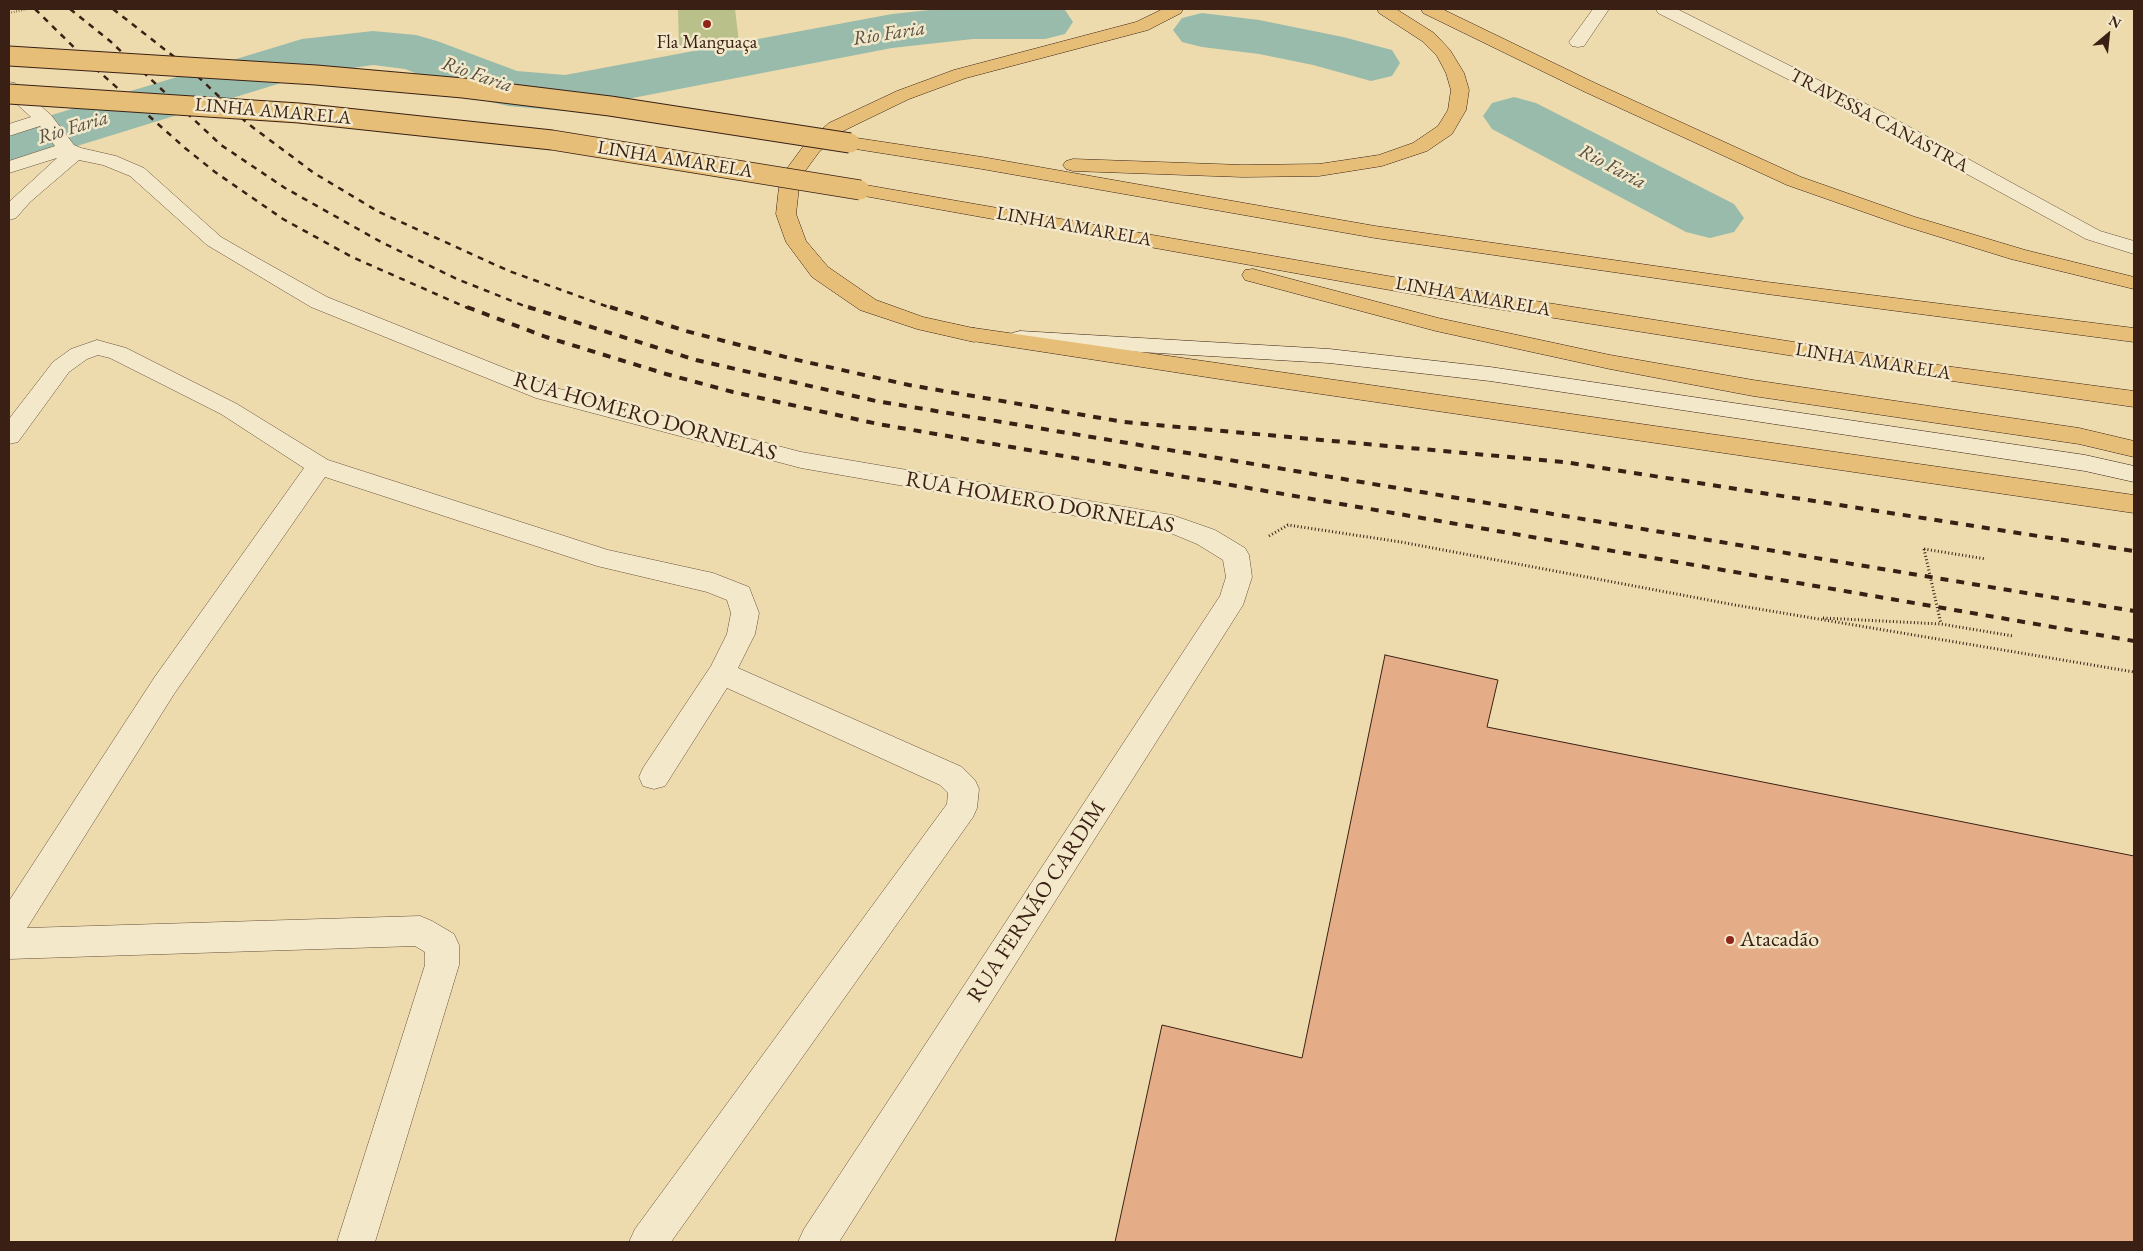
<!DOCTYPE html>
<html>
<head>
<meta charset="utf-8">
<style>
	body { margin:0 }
	#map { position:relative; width:2143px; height:1251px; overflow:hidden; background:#eddbae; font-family:"EB Garamond",serif }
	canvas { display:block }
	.frame { position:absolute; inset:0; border:10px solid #3a2014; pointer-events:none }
	.north { position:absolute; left:2083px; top:10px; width:50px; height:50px; -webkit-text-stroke:4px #f3e8ca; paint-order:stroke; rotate:28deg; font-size:14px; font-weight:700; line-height:20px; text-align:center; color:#3a2014 }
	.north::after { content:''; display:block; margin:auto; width:18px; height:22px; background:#3a2014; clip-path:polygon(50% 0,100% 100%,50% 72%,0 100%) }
</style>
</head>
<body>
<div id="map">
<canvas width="2143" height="1251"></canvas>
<div class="frame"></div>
<div class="north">N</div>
</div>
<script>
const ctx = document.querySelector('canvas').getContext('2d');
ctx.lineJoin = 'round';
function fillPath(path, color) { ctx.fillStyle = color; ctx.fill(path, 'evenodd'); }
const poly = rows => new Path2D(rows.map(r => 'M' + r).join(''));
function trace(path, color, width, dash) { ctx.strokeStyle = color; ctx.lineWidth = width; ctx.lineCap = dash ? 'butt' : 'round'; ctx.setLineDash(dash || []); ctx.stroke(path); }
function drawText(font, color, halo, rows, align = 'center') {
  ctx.font = font + ' "EB Garamond",serif'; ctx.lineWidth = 5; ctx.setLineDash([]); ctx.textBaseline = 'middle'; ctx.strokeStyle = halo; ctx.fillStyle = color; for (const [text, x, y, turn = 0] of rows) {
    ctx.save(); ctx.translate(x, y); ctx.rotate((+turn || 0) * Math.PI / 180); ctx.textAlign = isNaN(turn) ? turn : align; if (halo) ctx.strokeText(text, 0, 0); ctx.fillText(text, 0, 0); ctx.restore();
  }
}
fillPath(poly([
	[678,9,735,9,739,42,679,48]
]), '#b9c08a');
fillPath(poly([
	[939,9,1060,9,1065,10,1073,22,1065,34,1045,39,973,39,892,48,565,111,508,106,487,101,405,69,373,65,310,74,9,167,9,128,302,39,373,31,416,35,437,41,517,71,565,75,892,14,939,9],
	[1202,13,1259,20,1343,37,1392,50,1400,63,1392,76,1371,81,1313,65,1259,54,1202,47,1182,42,1173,30,1182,18,1202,13],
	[1514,97,1536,103,1734,204,1744,218,1734,232,1710,238,1686,232,1492,129,1483,116,1492,103,1514,97]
]), '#99bbab');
const building = poly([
	[1385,655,1498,680,1487,727,2134,856,2134,1242,1115,1242,1162,1025,1302,1058,1385,655]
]);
fillPath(building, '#e4ad88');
trace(building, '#3a2014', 1);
const service = poly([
	[97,340,126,348,237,404,328,460,608,550,713,573,749,587,759,613,755,634,738,668,962,767,975,780,979,789,977,808,973,817,671,1242,629,1242,635,1229,947,804,948,793,940,785,727,688,665,786,654,789,643,786,639,777,643,768,711,666,727,634,731,613,727,600,707,592,597,566,325,477,174,694,27,928,420,916,432,921,454,934,459,945,459,965,375,1242,337,1242,425,965,425,952,415,946,9,959,9,901,154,678,304,468,221,414,110,358,98,355,87,359,69,372,18,442,9,444,9,419,53,362,71,349,97,340]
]);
const minor = poly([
	[1593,9,1609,9,1584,46,1578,47,1572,46,1569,42,1593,9],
	[1656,9,1677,9,1884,113,2100,231,2134,241,2134,254,2086,239,1870,121,1658,13,1656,9],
	[9,82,15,83,51,115,74,145,81,148,116,156,144,168,221,237,261,260,327,297,552,387,801,452,1172,515,1215,530,1245,548,1249,555,1252,577,1243,605,839,1242,798,1242,804,1229,1220,596,1226,577,1223,560,1197,544,1168,532,801,468,536,398,311,307,207,245,130,176,103,165,79,160,30,202,16,218,9,220,9,202,57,158,9,173,9,161,55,146,40,126,9,136,9,124,31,117,9,97,9,82]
]);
const secondary = poly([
	[1020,331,1329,349,1490,367,2085,455,2134,466,2134,482,2085,471,1490,381,1329,363,1020,345,1012,343,1009,338,1012,333,1020,331]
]);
const primary = poly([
	[1163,9,1183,9,1181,13,1148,30,966,78,909,99,843,131,819,152,800,178,796,214,806,241,828,267,876,300,923,317,982,330,985,335,982,340,974,342,917,329,860,310,812,277,786,242,776,214,780,178,805,144,829,123,897,91,954,70,1136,22,1163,9]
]);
const motorway = poly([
	[1377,9,1396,9,1434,33,1450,50,1464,73,1469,90,1466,110,1452,134,1427,151,1382,166,1319,176,1243,177,1073,171,1066,169,1063,165,1066,161,1073,159,1243,165,1319,164,1379,155,1413,143,1438,126,1448,110,1451,90,1446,73,1437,56,1422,41,1379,13,1377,9],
	[1421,9,1442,9,1595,83,1801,177,1915,217,2025,250,2134,277,2134,289,2011,259,1901,225,1787,185,1583,91,1423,13,1421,9],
	[850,137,982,157,1375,226,1767,282,2134,328,2134,342,1767,294,1375,238,982,169,843,147,840,143,843,139,850,137],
	[860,184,1485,293,1945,366,2134,391,2134,407,1945,380,1485,307,853,194,850,190,853,186,860,184],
	[1253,269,1438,318,1610,355,1753,380,2079,428,2134,441,2134,457,2079,444,1753,396,1610,369,1436,331,1245,280,1242,275,1245,270,1253,269],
	[974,328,2134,495,2134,513,1239,382,966,340,963,335,966,330,974,328]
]);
trace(service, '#674f3a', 1);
trace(minor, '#674f3a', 1);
trace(secondary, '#3a2014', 1);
trace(primary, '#3a2014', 1);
trace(motorway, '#3a2014', 1);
trace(poly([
	[9,13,28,9]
]), '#3a2014', 2, [0.5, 2]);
trace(poly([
	[1269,536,1288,525,1401,542,1735,605,2134,672],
	[1924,549,1986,559],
	[1823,618,1941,624,2013,636]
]), '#3a2014', 3, [1, 2.5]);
fillPath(service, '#f3e8ca');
fillPath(minor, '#f3e8ca');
fillPath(secondary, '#f3e8ca');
fillPath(primary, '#e6be77');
fillPath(motorway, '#e6be77');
trace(poly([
	[35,9,96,69,185,148,215,172,283,219,352,257,470,309],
	[70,9,110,41,221,145,285,188,381,242,457,279,532,309],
	[113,9,191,70,247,123,314,173,379,212,509,271,614,309]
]), '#3a2014', 2.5, [6, 6]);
trace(poly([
	[467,307,546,337,666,374,733,392,878,424,2134,641],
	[528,307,696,360,876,401,2134,611],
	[610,307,686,331,793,359,909,385,1124,422,1564,462,2134,551]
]), '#3a2014', 4, [8, 8]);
const motorwayBridge = poly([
	[9,56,316,75,463,88,610,106,850,143],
	[9,94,299,113,552,140,860,190]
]);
trace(motorwayBridge, '#3a2014', 21, []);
trace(poly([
	[1924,549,1941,624]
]), '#3a2014', 3, [1, 2.5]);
trace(motorwayBridge, '#e6be77', 19);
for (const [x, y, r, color] of [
	[707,24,5,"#8f2418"],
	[1730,940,5,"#8f2418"]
]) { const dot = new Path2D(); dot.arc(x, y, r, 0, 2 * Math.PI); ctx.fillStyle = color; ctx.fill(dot); trace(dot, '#f3e8ca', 2); }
drawText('19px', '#3a2014', '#f3e8ca', [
	["Fla Manguaça",707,43]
]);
drawText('19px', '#3a2014', '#f3e8ca', [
	["LINHA AMARELA",273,112,5],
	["TRAVESSA CANASTRA",1879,121,28],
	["LINHA AMARELA",675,160,9],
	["LINHA AMARELA",1074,227,10],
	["LINHA AMARELA",1473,297,10],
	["LINHA AMARELA",1873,362,9]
]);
drawText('italic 20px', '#564e41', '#f3e8ca', [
	["Rio Faria",889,34,-9],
	["Rio Faria",477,75,19],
	["Rio Faria",73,128,-17],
	["Rio Faria",1612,167,28]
]);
drawText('22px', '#3a2014', '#f3e8ca', [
	["RUA HOMERO DORNELAS",645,417,16],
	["RUA HOMERO DORNELAS",1040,503,10],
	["RUA FERNÃO CARDIM",1037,902,-57]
]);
drawText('22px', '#3a2014', '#f3e8ca', [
	["Atacadão",1740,940]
], 'left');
</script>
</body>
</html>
